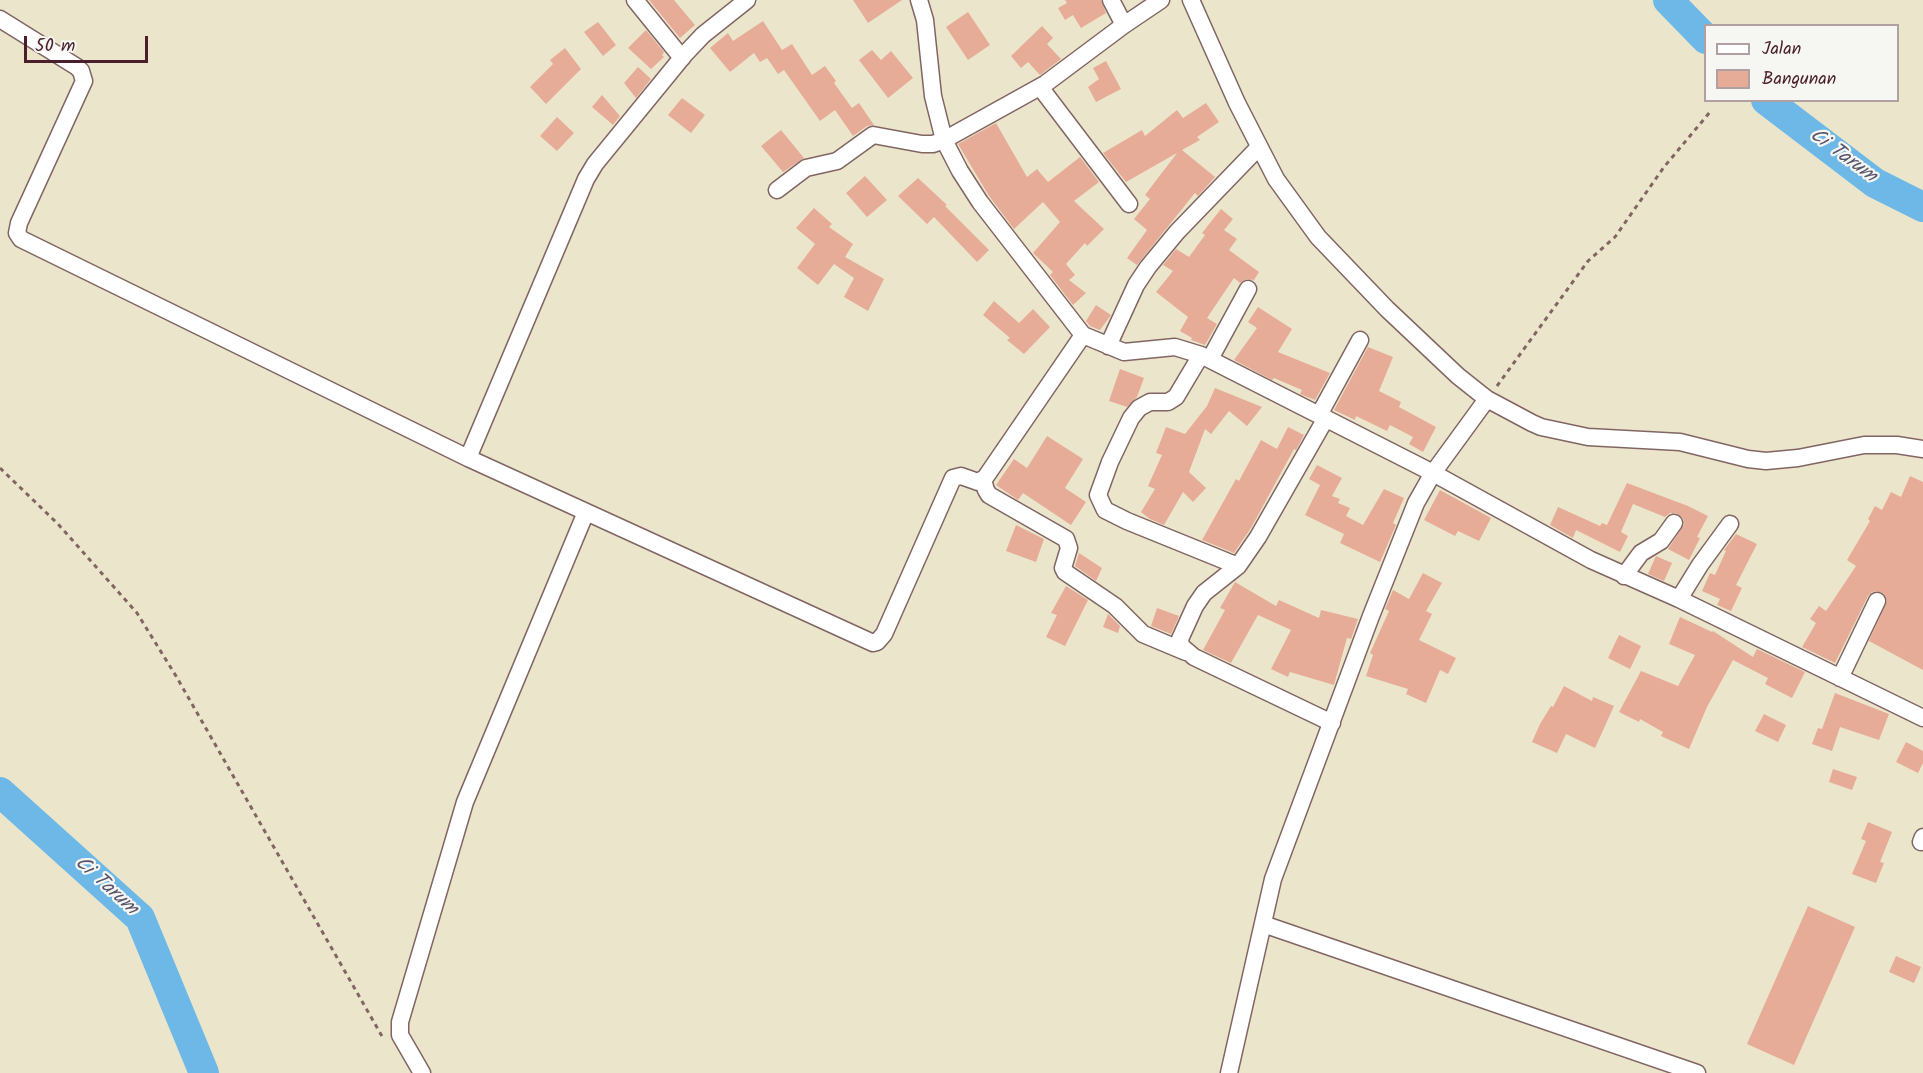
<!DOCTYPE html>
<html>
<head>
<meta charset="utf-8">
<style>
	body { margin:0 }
	#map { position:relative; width:1923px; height:1073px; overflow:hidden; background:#ebe6cb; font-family:Kalam,sans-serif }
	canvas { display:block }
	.legend { position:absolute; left:1704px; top:24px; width:195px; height:78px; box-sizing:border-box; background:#f6f6f2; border:2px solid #b1a0a2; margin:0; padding:8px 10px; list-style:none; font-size:18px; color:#4a1f2b }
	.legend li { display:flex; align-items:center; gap:12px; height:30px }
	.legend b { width:30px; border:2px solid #b1a0a2 }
	.scale { position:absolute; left:24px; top:36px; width:124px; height:27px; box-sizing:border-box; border:3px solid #4a1f2b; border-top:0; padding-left:8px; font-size:18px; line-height:21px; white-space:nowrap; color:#4a1f2b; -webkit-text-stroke:4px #f6f6f2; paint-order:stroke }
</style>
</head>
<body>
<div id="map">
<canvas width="1923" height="1073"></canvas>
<ul class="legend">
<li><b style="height:8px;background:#fff"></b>Jalan</li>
<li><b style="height:16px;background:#e6ac98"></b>Bangunan</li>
</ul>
<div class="scale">50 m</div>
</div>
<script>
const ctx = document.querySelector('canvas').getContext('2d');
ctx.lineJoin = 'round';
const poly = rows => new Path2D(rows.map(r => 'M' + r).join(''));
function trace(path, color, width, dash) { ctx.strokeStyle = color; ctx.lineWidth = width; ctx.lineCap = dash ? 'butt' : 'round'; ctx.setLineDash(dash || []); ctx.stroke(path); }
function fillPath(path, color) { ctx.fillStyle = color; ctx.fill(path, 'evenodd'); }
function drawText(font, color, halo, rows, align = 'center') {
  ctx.font = font + ' Kalam,sans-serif'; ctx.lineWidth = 4.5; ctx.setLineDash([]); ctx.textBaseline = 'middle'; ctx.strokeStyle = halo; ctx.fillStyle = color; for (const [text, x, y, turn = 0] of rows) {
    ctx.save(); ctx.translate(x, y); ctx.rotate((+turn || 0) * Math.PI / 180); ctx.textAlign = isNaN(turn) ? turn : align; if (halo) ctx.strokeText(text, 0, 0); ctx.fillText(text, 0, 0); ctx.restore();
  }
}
trace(poly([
	[1668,0,1706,39],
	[1766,100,1875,183,1923,207],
	[0,792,140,918,204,1073]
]), '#6eb8e7', 30);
fillPath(poly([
	[649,0,674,0,695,25,680,38],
	[853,0,902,0,868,23],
	[1065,0,1101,0,1106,13,1081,28,1073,15,1065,20,1058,8,1067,3],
	[968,12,990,45,968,60,946,27],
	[763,21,782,50,792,44,812,75,825,66,836,81,834,83,852,108,859,103,874,125,867,126,853,136,835,110,820,121,784,70,778,74,767,58,760,62,754,53,730,72,710,48,728,33,733,41],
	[598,22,616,45,603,56,584,32],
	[1042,26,1053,38,1047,44,1061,59,1040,75,1028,62,1021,68,1011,56],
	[646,30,664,52,662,55,664,57,651,69,628,48],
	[565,48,581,69,546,104,530,87,553,64,550,60],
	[872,50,881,60,891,51,913,78,888,98,859,60],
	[1106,61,1121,89,1096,102,1088,87,1099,79,1093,68],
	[638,67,651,79,636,98,624,83],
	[602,95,620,116,613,125,592,107],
	[682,98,705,115,691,133,668,115],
	[1206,103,1219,122,1197,137,1200,140,1182,150,1215,177,1198,196,1195,193,1137,265,1127,258,1147,230,1134,219,1150,199,1145,195,1177,153,1126,182,1103,153,1142,130,1145,136,1177,110,1183,118],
	[557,117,574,133,557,151,540,136],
	[996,123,1027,177,1037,169,1048,182,1080,157,1099,182,1074,201,1104,229,1087,246,1085,243,1066,264,1075,275,1069,280,1086,293,1073,305,1050,275,1053,272,1033,253,1060,222,1043,202,1014,229,989,196,958,144],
	[781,130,804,158,783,172,761,146],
	[865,176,887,200,867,217,846,193],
	[918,178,947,205,945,206,989,250,977,262,934,217,927,224,898,196],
	[814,208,832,224,829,227,853,244,845,257,884,279,868,311,844,297,854,278,834,264,818,285,797,268,815,244,796,228],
	[1221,209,1233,219,1224,230,1237,239,1229,250,1259,272,1254,280,1247,279,1240,283,1234,278,1207,318,1217,324,1205,345,1191,340,1192,338,1180,331,1188,317,1156,292,1173,271,1163,265,1176,249,1189,257,1205,235,1202,233],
	[994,301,1019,323,1033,309,1050,327,1024,354,1007,340,1010,338,983,315],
	[1096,305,1111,315,1100,330,1090,326,1086,321],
	[1258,307,1292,329,1278,352,1330,373,1315,400,1300,394,1302,390,1274,378,1272,380,1234,360,1257,328,1248,322],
	[1368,347,1393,357,1379,391,1401,402,1399,407,1436,427,1423,452,1409,444,1413,437,1390,425,1387,431,1356,416,1355,420,1334,410],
	[1120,369,1144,378,1137,397,1127,407,1109,401],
	[1215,388,1262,407,1247,426,1229,411,1211,434,1205,429,1189,472,1206,488,1193,502,1183,492,1164,525,1150,519,1141,512,1155,489,1148,486,1162,455,1156,453,1166,427,1185,434,1207,406],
	[1288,427,1304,435,1296,450,1294,449,1251,528,1234,553,1202,540,1236,479,1239,481,1261,440,1277,449],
	[1047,436,1083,459,1065,488,1086,502,1071,525,1023,493,1018,500,996,485,1014,459,1027,468],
	[1317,465,1342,478,1332,496,1340,499,1338,503,1350,508,1346,516,1363,525,1384,489,1404,498,1393,523,1396,525,1380,562,1340,543,1344,534,1305,515,1320,485,1309,479],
	[1910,476,1923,482,1923,670,1869,641,1887,601,1885,595,1877,591,1872,592,1868,596,1835,663,1802,647,1816,623,1810,619,1819,606,1826,611,1856,566,1847,560,1870,521,1868,519,1875,506,1882,510,1891,492,1901,497],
	[1627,483,1688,506,1708,516,1697,537,1700,538,1689,560,1668,549,1684,525,1683,518,1676,513,1670,513,1665,517,1633,504,1621,532,1628,536,1620,552,1576,530,1573,538,1550,525,1558,507,1600,526,1602,523,1607,525],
	[1440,490,1491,518,1479,541,1458,531,1455,536,1424,520],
	[1016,525,1044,539,1036,562,1006,551],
	[1736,534,1757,544,1736,585,1742,588,1731,611,1717,605,1720,599,1702,591,1710,573,1715,575,1726,551,1724,550],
	[1079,553,1102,568,1096,581,1075,566],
	[1656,556,1672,563,1664,581,1648,574],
	[1423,573,1442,583,1426,611,1432,614,1419,640,1456,658,1448,674,1440,670,1426,703,1406,694,1408,689,1366,676,1373,655,1370,653,1389,611,1385,609,1393,590,1409,599],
	[1235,582,1276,606,1279,600,1319,618,1321,610,1358,619,1351,639,1347,638,1334,685,1290,672,1288,677,1271,669,1291,630,1258,615,1231,663,1203,650,1225,610,1220,608],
	[1066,586,1088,600,1065,646,1046,637,1057,615,1051,613],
	[1157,608,1179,616,1171,634,1151,626],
	[1108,614,1120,626,1118,633,1103,627],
	[1680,617,1712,632,1713,631,1753,657,1757,649,1805,672,1792,698,1765,684,1768,678,1733,660,1707,707,1689,749,1661,736,1663,732,1640,719,1639,722,1619,712,1641,671,1678,686,1695,655,1669,644],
	[1619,635,1641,646,1630,669,1608,658],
	[1564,686,1592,701,1593,697,1614,706,1595,748,1566,734,1557,753,1532,742,1540,724,1551,706,1553,707],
	[1835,693,1889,714,1879,740,1840,727,1832,751,1812,744,1818,728,1822,729],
	[1764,714,1786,725,1778,742,1755,731],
	[1906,742,1923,751,1923,763,1918,773,1896,762],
	[1833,769,1857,777,1852,790,1829,782],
	[1868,822,1892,832,1880,862,1884,863,1876,883,1852,874,1866,841,1861,839],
	[1808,906,1855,927,1794,1065,1747,1044],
	[1896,956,1921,967,1914,983,1889,972]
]), '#e6ac98');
const minor = poly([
	[635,0,682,58],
	[919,0,925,20,933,96,944,140,960,171,980,202,1083,335,1124,352,1175,347,1201,355,1433,473,1487,399],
	[1111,0,1124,25],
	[1191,0,1237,103,1276,179,1318,237,1387,309,1458,376,1487,399,1532,423,1541,427,1588,437,1680,442,1748,459,1766,461,1798,458,1864,445,1897,445,1923,449],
	[0,19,77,67,81,71,84,81,19,223,17,233,21,239,468,458,586,179,595,164,685,54,703,35,747,0],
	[1040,87,1129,204],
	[777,190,806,168,837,161,873,135,922,144,933,144,944,140,1045,84,1124,25,1161,0],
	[1108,346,1136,285,1148,267,1177,232,1259,147],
	[1201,355,1176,397,1168,402,1150,402,1139,408,1131,418,1110,462,1098,495,1105,510,1127,521,1238,566],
	[1210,359,1248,289],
	[1319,415,1360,340],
	[1326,418,1258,537,1238,566,1204,593,1195,606,1180,639,1181,646,1194,657,1332,723],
	[468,458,873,643,877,642,884,634,953,478,961,476,978,482,985,478,1083,335],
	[983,480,986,490,989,495,1066,539,1069,548,1063,568,1065,572,1115,606,1143,634,1186,652],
	[1624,576,1641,553,1661,541,1674,523],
	[1679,599,1700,565,1730,524],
	[1840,678,1877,601],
	[1921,842,1923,837],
	[1263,924,1697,1073],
	[422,1073,400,1035,400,1022,465,802,586,512],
	[1229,1073,1273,879,1371,616,1416,503,1433,473,1591,560,1679,599,1923,718]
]);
trace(minor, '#826563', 19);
trace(poly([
	[1497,386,1588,261,1615,237,1664,167,1710,112],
	[0,468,58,524,137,613,176,676,383,1038]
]), '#826563', 3, [4.5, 4.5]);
trace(minor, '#fff', 16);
drawText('italic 20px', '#57556d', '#f6f6f2', [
	["Ci Tarum",1842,157,36],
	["Ci Tarum",105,887,42]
]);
</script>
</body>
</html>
